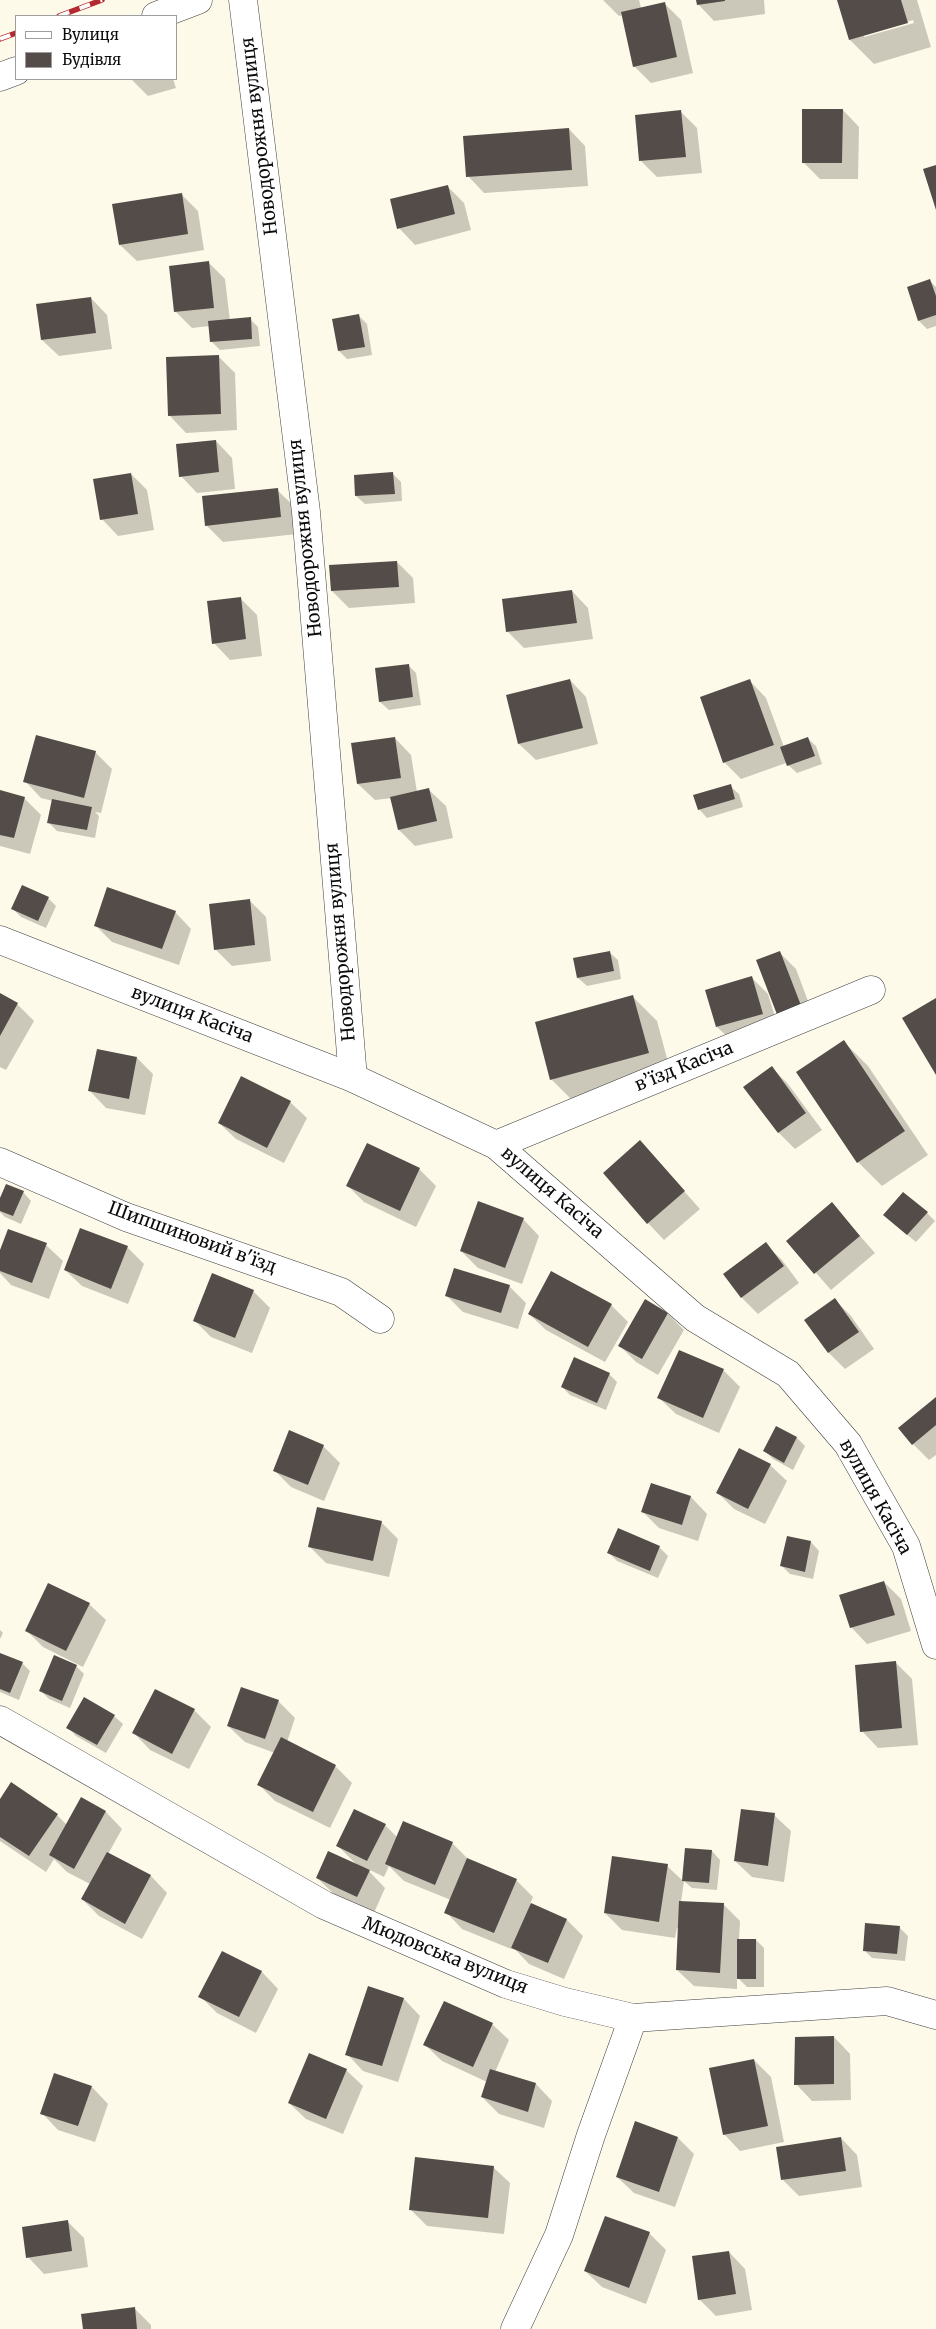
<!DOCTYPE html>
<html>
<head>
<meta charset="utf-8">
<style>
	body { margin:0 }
	#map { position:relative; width:936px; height:2329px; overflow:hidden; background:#fefae9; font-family:Merriweather,serif }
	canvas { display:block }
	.legend { position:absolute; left:15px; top:15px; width:162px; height:65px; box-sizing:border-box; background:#fff; border:1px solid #9d9d9d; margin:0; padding:6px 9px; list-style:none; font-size:15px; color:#0b0b0b }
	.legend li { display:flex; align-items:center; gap:10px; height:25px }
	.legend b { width:25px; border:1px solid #9d9d9d }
</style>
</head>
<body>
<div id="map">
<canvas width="936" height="2329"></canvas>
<ul class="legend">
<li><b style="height:6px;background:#fff"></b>Вулиця</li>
<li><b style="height:14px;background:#534c48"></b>Будівля</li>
</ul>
</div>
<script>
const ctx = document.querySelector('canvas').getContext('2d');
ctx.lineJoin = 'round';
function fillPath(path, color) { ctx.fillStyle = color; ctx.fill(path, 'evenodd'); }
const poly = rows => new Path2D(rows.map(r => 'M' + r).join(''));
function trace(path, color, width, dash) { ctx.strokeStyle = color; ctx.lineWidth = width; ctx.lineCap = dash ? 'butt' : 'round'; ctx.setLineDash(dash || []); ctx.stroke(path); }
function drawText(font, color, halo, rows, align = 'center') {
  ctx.font = font + ' Merriweather,serif'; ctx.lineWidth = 5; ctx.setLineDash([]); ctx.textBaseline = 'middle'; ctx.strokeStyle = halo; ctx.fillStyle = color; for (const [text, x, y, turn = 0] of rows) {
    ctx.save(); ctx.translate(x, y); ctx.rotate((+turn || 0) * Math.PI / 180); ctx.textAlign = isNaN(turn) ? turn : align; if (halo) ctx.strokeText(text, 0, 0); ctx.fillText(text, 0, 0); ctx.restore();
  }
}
fillPath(poly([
	[603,0,639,0,641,8,664,3,681,20,693,73,651,83,634,66,623,15,619,16],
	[697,0,764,0,765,14,714,21,698,4],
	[838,0,917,0,931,47,874,64,850,40],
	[913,20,914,23,864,37,864,35],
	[131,79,173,79,176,88,148,96],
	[843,110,859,127,858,179,820,179,803,162],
	[680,111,697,128,702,173,657,177,641,161],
	[569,129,585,146,588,186,484,193,468,176],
	[447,186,464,203,471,230,415,245,399,228],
	[181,194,198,211,204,250,137,261,120,245],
	[208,262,225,279,230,321,250,319,258,327,260,346,220,350,212,342,210,326,192,328,176,312,170,267],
	[930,281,936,287,936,326,927,329,919,321],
	[91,298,107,315,112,349,59,356,42,340],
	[359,316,367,324,372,355,347,359,339,351],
	[218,356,235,373,237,430,186,433,170,416],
	[216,441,232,458,235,489,197,493,181,476],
	[131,474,147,490,154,530,118,536,102,519],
	[393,474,401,482,402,501,365,504,356,496],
	[277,490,294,506,297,534,223,542,206,525],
	[397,562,413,578,415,603,349,608,332,591],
	[572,591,588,608,593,639,524,648,508,632],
	[240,598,257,615,262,656,230,660,214,643],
	[408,665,416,673,421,705,389,710,380,702],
	[570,680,586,697,598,744,536,760,519,744,507,696],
	[750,681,766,698,784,747,807,738,816,746,822,764,797,773,786,763,741,779,724,762],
	[395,738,411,755,417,792,429,790,446,806,453,838,415,846,399,830,392,798,375,800,358,784],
	[95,752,112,769,101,813,95,812,99,816,95,838,57,831,49,823,53,801,41,798,25,781],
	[730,786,739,794,743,807,707,818,699,809],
	[0,791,24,798,41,815,30,854,0,846],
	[48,898,56,906,46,928,21,917,13,909],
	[249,900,266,917,271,961,232,966,215,949],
	[175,912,191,929,179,965,112,942,95,925],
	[609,952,618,960,621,979,587,986,578,978],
	[780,953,796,969,817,1025,758,961],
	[752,978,768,994,779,1030,734,1043,717,1027],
	[0,995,17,1004,34,1021,6,1070,0,1067],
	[633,997,657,1021,672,1077,576,1104,552,1080],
	[844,1042,868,1066,928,1155,882,1186,858,1162],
	[137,1058,153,1074,145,1115,106,1108,90,1091],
	[772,1068,788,1084,822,1130,795,1149,779,1133],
	[290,1102,307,1118,284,1163,236,1139,219,1123],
	[640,1142,700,1209,664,1240,648,1223],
	[368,1144,419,1169,436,1186,416,1227,364,1202,348,1186],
	[23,1192,31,1201,21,1224,5,1217,0,1212,0,1197],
	[832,1204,875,1253,831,1290,788,1241],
	[927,1213,935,1221,916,1242,893,1223],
	[523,1219,539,1236,522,1284,478,1268,461,1251],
	[765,1244,782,1260,799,1283,758,1314,742,1298],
	[46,1245,63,1261,49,1299,11,1285,0,1273,0,1254],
	[127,1247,144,1264,128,1304,82,1286,65,1270],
	[509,1286,526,1303,518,1329,463,1312,446,1295],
	[253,1291,270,1308,252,1353,211,1337,194,1320],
	[834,1299,851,1316,874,1349,845,1369,829,1353],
	[611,1305,628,1322,605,1362,546,1330,529,1314],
	[668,1314,684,1330,658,1375,636,1362,620,1346],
	[723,1370,740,1387,719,1433,676,1414,659,1398],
	[609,1374,617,1382,606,1410,570,1395,562,1387],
	[936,1399,936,1455,929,1460,913,1444],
	[776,1428,797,1438,805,1446,793,1470,773,1459,765,1451],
	[323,1446,340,1463,324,1501,291,1487,274,1470],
	[770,1465,787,1481,765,1524,734,1509,718,1493],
	[652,1484,691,1497,707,1514,698,1541,659,1528,642,1511],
	[381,1522,398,1539,389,1577,326,1563,310,1547],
	[619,1530,660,1548,668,1556,658,1578,617,1561,609,1553],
	[788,1537,811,1542,819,1551,813,1579,790,1574,782,1566],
	[884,1582,901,1599,911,1631,867,1644,851,1627],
	[89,1604,106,1620,83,1667,43,1647,27,1631],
	[0,1630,3,1633,0,1639],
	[0,1656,22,1663,30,1671,19,1700,0,1692],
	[896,1663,912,1679,918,1745,878,1748,862,1731],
	[76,1666,84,1674,70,1708,49,1699,41,1691],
	[85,1699,114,1716,123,1724,106,1753,76,1736,68,1727],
	[278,1701,295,1718,287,1742,335,1766,352,1783,330,1828,275,1801,259,1785,275,1753,245,1742,228,1726],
	[194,1710,211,1727,189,1769,150,1750,134,1733],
	[82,1799,106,1812,122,1829,108,1854,151,1876,167,1893,142,1939,99,1916,82,1899,90,1884,67,1872,54,1859,46,1872,0,1841,0,1801,57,1815,67,1825],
	[774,1815,791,1831,784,1882,752,1877,735,1861],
	[385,1825,398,1838,452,1843,469,1860,516,1880,533,1897,530,1904,567,1920,583,1936,564,1979,529,1964,512,1946,511,1949,462,1929,446,1912,451,1900,404,1881,389,1866,384,1877,366,1868,385,1888,374,1913,334,1894,317,1878,358,1866,338,1846],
	[686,1849,712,1851,720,1860,717,1890,692,1888,684,1881,681,1902,723,1904,740,1921,739,1940,756,1940,764,1948,764,1987,747,1987,737,1977,737,1989,694,1986,677,1970,679,1928,677,1928,675,1938,622,1930,605,1913,667,1866,683,1881],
	[899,1927,908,1936,905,1961,872,1958,864,1950],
	[222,1953,262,1972,278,1989,256,2033,217,2013,200,1996],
	[368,1988,404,1999,420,2016,398,2082,363,2071,347,2054],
	[492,2024,509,2040,495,2072,536,2084,552,2101,544,2128,499,2114,482,2097,487,2082,442,2061,425,2045],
	[834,2037,850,2054,851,2100,812,2101,796,2084],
	[754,2060,771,2077,784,2142,740,2151,724,2134],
	[346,2070,363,2086,343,2134,306,2119,289,2103],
	[92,2087,108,2104,95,2142,58,2130,42,2113],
	[678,2138,694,2154,675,2207,634,2193,617,2177],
	[841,2138,857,2155,862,2187,799,2196,783,2180],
	[493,2167,510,2183,504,2234,427,2226,410,2209],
	[68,2222,84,2238,88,2267,44,2274,28,2257],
	[649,2233,666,2250,646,2304,602,2287,585,2271],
	[729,2252,745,2269,752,2310,716,2316,699,2299],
	[134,2308,151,2325,151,2329,85,2329]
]), '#0003');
fillPath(poly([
	[696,0,725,0,725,1,697,5],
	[837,0,901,0,908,23,849,40],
	[665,2,677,57,633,67,621,12],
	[802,109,843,109,842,163,802,163],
	[681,110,686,157,639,161,635,115],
	[569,128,572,170,466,177,463,136],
	[936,165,936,210,923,169],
	[448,185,455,214,397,229,390,199],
	[182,193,188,234,119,245,112,204],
	[209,261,214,308,174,312,169,266],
	[930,279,936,296,936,315,918,321,907,287],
	[91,297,96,333,41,340,36,304],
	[359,314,365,347,338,351,332,319],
	[251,317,252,339,210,342,208,321],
	[219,355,221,414,168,416,166,357],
	[216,440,219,472,179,477,176,444],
	[393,472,395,494,355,496,354,475],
	[131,473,138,514,100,520,93,479],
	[278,488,281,517,205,526,202,496],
	[397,561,399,587,331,591,329,565],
	[572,590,577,623,506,632,502,599],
	[241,597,246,639,212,644,207,601],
	[409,664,413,697,379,702,375,668],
	[570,679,583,728,518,744,506,695],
	[750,679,774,745,723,763,700,697],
	[36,735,96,751,84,798,23,782],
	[395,737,401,778,357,784,351,743],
	[808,737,815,756,787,766,780,747],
	[731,784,735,799,698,810,693,795],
	[429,788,437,821,398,830,390,797],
	[0,790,25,797,14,838,0,835],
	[52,799,92,807,87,830,47,823],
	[22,885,49,897,38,921,11,909],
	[107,887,176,911,162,949,94,926],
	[250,899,255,945,214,950,209,904],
	[610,951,614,971,577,978,573,958],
	[780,951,802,1008,778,1017,756,960],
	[752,976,763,1014,716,1027,705,990],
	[0,993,18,1003,0,1036],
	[633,995,649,1053,550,1080,535,1022],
	[936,998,936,1075,902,1018],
	[844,1040,905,1131,857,1163,796,1072],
	[97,1049,137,1057,129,1099,88,1091],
	[772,1066,806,1113,778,1133,743,1087],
	[241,1076,291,1101,267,1148,218,1123],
	[640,1140,685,1191,647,1224,603,1173],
	[367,1143,420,1168,400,1211,346,1186],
	[6,1184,24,1191,13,1216,0,1211,0,1198],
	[903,1192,928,1212,907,1235,883,1215],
	[478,1201,524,1218,505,1268,460,1251],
	[832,1202,860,1236,814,1274,786,1241],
	[80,1228,128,1246,111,1289,64,1270],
	[8,1229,47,1243,32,1283,0,1271,0,1250],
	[766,1242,784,1266,741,1298,723,1274],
	[454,1268,510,1285,501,1313,445,1296],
	[551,1271,612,1304,588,1347,528,1314],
	[212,1273,254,1290,235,1338,193,1321],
	[835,1298,859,1332,828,1353,804,1320],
	[645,1299,668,1313,642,1359,618,1346],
	[679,1350,724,1369,703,1418,657,1398],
	[574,1357,610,1373,597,1403,561,1387],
	[936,1397,936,1425,912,1445,898,1428],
	[776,1426,797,1437,784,1463,763,1451],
	[289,1430,324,1445,308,1485,273,1471],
	[739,1448,771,1464,748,1509,716,1493],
	[651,1483,691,1496,682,1525,641,1512],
	[317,1507,382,1521,373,1561,308,1547],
	[618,1528,660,1546,650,1571,607,1553],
	[787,1536,811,1541,805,1572,780,1566],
	[884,1581,895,1615,850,1628,839,1595],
	[48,1583,90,1603,66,1651,25,1631],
	[0,1653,23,1662,10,1693,0,1689],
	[54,1655,77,1665,62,1701,39,1691],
	[896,1661,902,1728,860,1732,855,1665],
	[241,1687,279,1700,265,1739,227,1726],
	[155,1689,195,1709,172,1754,132,1733],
	[84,1697,115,1715,97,1745,66,1728],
	[281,1737,336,1765,313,1812,257,1785],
	[11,1782,58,1814,29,1856,0,1837,0,1799],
	[81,1797,106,1811,74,1869,49,1855],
	[354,1809,386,1824,367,1861,336,1846],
	[741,1809,775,1813,768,1866,734,1861],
	[403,1821,453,1842,435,1885,385,1864],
	[685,1848,712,1850,709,1883,682,1881],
	[328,1851,370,1870,357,1897,316,1878],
	[107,1852,151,1875,125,1924,81,1899],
	[612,1856,668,1864,659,1922,604,1913],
	[467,1858,517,1879,494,1933,444,1913],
	[679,1901,724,1903,720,1973,676,1970],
	[531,1903,567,1919,548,1963,511,1948],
	[865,1923,900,1926,897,1954,863,1951],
	[737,1939,756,1939,756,1979,737,1979],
	[222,1951,262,1971,239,2017,198,1997],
	[368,1986,404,1998,382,2066,345,2055],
	[444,2001,493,2023,473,2067,423,2045],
	[834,2036,834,2084,794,2085,795,2037],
	[309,2053,347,2069,326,2119,288,2103],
	[754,2059,768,2126,723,2135,709,2068],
	[490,2069,536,2083,528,2112,481,2097],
	[54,2073,92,2086,78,2126,40,2114],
	[635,2121,678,2137,659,2192,616,2177],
	[841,2137,846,2171,781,2180,776,2147],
	[415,2157,494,2166,488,2218,409,2210],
	[605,2216,650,2232,629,2288,584,2271],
	[68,2220,72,2251,26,2258,22,2227],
	[729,2251,736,2294,698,2300,692,2256],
	[135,2307,137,2329,83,2329,81,2314]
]), '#534c48');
const minor = poly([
	[243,0,306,512,353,1078],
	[156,16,198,0],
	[0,77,16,71],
	[0,940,353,1078,496,1145,695,1318,788,1374,848,1444,906,1546,936,1645],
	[496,1145,871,990],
	[0,1162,126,1217,341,1292,380,1319],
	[0,1720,324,1905,506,1984,565,2002,633,2018,887,2001,936,2015],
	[515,2329,559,2235,591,2135,633,2018]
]);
trace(minor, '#3e3e3e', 29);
trace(minor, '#fff', 28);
const rail = poly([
	[59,16,102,0],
	[0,39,16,33]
]);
trace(rail, '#b32a30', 5.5);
trace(rail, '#fff', 4, [11]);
drawText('18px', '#0b0b0b', '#fff', [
	["Новодорожня вулиця",260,136,-97],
	["Новодорожня вулиця",306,538,-96],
	["Новодорожня вулиця",341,942,-95],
	["вулиця Касіча",192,1015,21],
	["в’їзд Касіча",684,1067,-22],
	["вулиця Касіча",552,1193,41],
	["Шипшиновий в'їзд",192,1238,20],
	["вулиця Касіча",875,1497,61],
	["Мюдовська вулиця",445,1956,22]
]);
</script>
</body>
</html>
